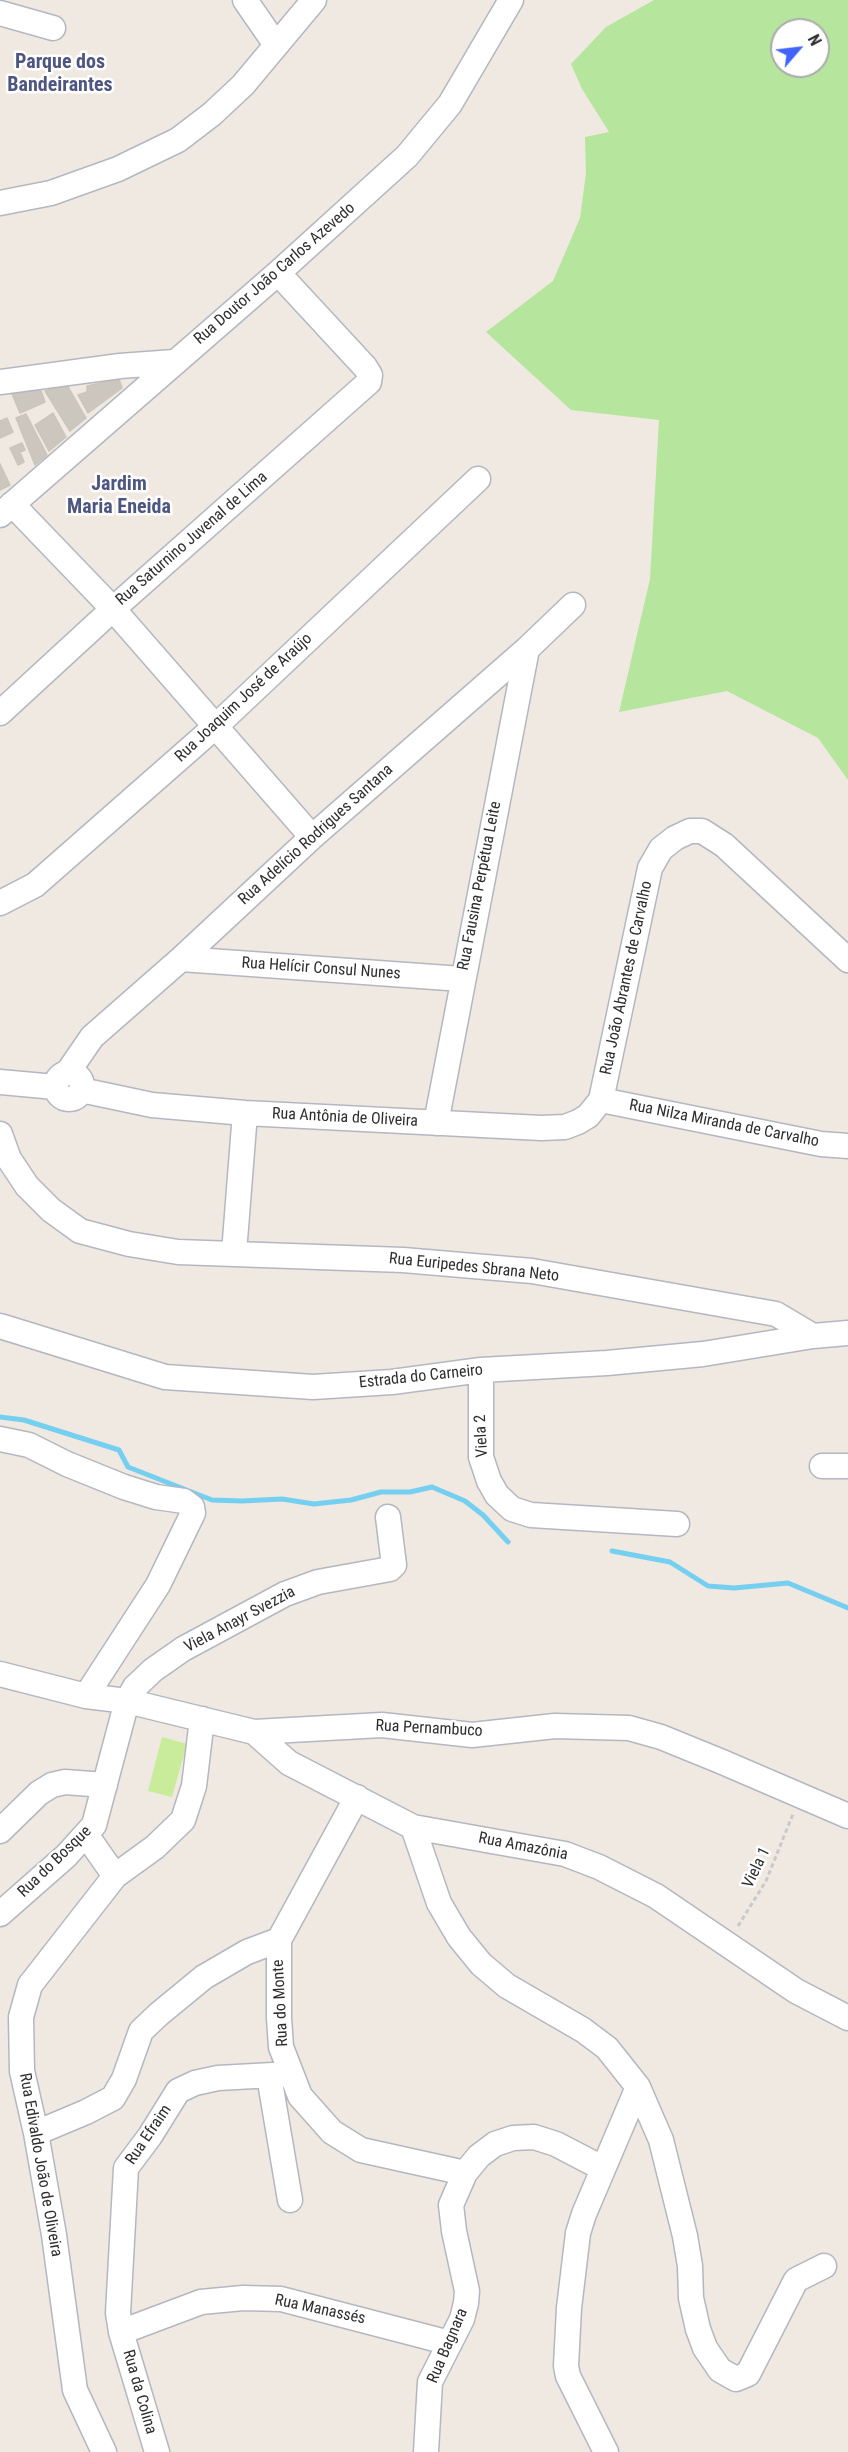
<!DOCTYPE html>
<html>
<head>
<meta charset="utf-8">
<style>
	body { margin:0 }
	#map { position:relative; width:848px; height:2452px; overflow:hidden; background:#efe9e1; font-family:"Roboto Condensed",sans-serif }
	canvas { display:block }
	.north { position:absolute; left:770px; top:18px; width:60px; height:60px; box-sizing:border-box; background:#fff; border:2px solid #ababab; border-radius:50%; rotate:62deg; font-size:16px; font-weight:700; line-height:24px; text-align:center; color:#2e2e2e }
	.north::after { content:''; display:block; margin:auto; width:21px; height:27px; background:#4264fb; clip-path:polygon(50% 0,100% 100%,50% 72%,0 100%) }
</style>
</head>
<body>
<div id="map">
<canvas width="848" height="2452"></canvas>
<div class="north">N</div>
</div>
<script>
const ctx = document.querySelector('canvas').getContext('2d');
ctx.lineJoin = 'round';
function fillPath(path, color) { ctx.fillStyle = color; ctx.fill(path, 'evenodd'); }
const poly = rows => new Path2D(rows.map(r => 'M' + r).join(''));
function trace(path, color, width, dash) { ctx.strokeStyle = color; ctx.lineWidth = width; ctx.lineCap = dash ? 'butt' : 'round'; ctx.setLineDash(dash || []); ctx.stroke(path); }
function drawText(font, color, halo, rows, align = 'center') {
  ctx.font = font + ' "Roboto Condensed",sans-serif'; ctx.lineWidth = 5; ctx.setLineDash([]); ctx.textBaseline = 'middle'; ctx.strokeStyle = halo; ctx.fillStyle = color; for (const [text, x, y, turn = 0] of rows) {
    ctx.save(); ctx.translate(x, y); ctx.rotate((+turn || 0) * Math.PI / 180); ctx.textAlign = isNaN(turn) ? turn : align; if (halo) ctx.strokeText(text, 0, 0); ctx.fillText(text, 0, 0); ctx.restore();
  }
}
fillPath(poly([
	[654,0,848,0,848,780,818,738,727,691,619,712,650,579,659,420,571,410,486,332,553,281,580,218,586,173,585,137,609,132,582,89,571,64,606,27],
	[782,30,818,30,818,66,782,66]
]), '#b6e59e');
fillPath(poly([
	[162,1737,187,1744,172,1797,148,1791]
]), '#c9ec9a');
trace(poly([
	[0,1417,24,1420,119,1450,128,1467,212,1500,242,1501,282,1499,314,1504,351,1500,381,1492,410,1492,432,1487,465,1501,483,1515,508,1542],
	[612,1551,670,1562,708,1586,734,1588,788,1583,848,1608]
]), '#75cff0', 5);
const building = poly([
	[119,379,122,388,88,413,78,395,87,392,87,386,119,379],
	[67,385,86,418,70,431,45,391,67,385],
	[40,388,45,402,20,413,12,394,40,388],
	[53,413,66,437,49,451,35,425,53,413],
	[26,414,47,455,35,465,16,418,26,414],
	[7,418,13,432,0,438,0,421,7,418],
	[22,443,25,450,20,452,24,462,18,465,10,448,22,443],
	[0,464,10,485,0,490,0,464]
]);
fillPath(building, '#cbc7bf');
trace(building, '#cbc5ba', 1.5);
const minor = poly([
	[245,0,276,45],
	[0,13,53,28],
	[0,203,51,193,118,169,178,140,212,114,243,85,314,0],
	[0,382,120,366,174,362],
	[12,504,113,609,312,837],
	[0,515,278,273,407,156,450,104,511,0],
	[0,713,113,609,369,382,370,375,365,367,278,273],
	[0,903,35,885,216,726,478,479],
	[181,959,462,979],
	[68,1072,92,1037,181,959,312,837,527,649,573,605],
	'56 1086a13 13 0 1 1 26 0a13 13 0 1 1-26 0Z',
	[0,1082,55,1087],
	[81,1090,152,1105,245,1113,541,1128,565,1127,578,1122,588,1116,601,1100,650,868,661,849,675,838,690,831,702,831,724,845,848,960],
	[601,1100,821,1144,848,1146],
	[436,1123,527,649],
	[0,1134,9,1159,27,1186,51,1210,80,1231,129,1244,178,1252,403,1260,532,1271,776,1314,813,1336],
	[234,1253,245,1113],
	[0,1326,165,1377,313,1387,392,1382,481,1370,607,1363,703,1354,813,1336,848,1333],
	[481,1370,481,1457,489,1481,497,1495,512,1509,531,1515,677,1524],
	[0,1439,29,1445,67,1464,124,1487,156,1497,184,1501,192,1507,193,1513,158,1585,86,1696],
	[822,1466,848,1466],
	[0,1674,86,1696,127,1701,254,1732,382,1725,472,1735,555,1726,629,1728,661,1737,720,1761,848,1816],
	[254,1732,289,1763,413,1827,565,1854,599,1867,656,1896,796,1991,848,2018],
	[357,1797,279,1940,279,2018,281,2047,300,2096,332,2132,361,2150,465,2173],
	[413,1827,439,1903,459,1937,481,1964,507,1986,583,2030,607,2048,638,2087,661,2140,685,2236,690,2266,691,2298,698,2329,705,2348,720,2370,736,2379,748,2374,796,2280,824,2266],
	[0,1831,39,1793,52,1785,65,1782,105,1785],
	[87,1836,115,1876],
	[0,1914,66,1856,94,1825,127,1701,135,1687,153,1670,183,1649,285,1594,318,1582,390,1569,394,1565,388,1517],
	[269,2076,290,2200],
	[36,2133,86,2112,113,2098,124,2079,141,2031,159,2014,204,1977,247,1952,279,1940],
	[121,2332,201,2302,243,2298,281,2299,450,2343],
	[104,2452,75,2390,54,2235,36,2133,22,2071,21,2017,30,1985,115,1876,155,1847,183,1820,194,1786,202,1719],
	[157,2452,121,2332,118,2313,126,2168,150,2136,178,2091,195,2083,218,2078,291,2074],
	[426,2452,430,2382,462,2319,466,2303,467,2291,454,2231,451,2205,465,2173,479,2156,495,2144,513,2138,534,2137,556,2144,602,2168],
	[606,2452,568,2376,566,2366,569,2308,578,2233,584,2214,638,2087]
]);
trace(minor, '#b4b7c1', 27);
trace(poly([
	[738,1926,766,1881,793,1814]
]), '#c9c9c9', 3, [4.5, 3]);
trace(minor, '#fff', 24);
drawText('16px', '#2e2e2e', '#fff', [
	["Rua Doutor João Carlos Azevedo",275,274,-41],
	["Rua Saturnino Juvenal de Lima",192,539,-41],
	["Rua Joaquim José de Araújo",244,698,-43],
	["Rua Adelício Rodrigues Santana",316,835,-42],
	["Rua Fausina Perpétua Leite",480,886,-79],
	["Rua Helícir Consul Nunes",321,969,4],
	["Rua João Abrantes de Carvalho",627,978,-78],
	["Rua Antônia de Oliveira",345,1118,3],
	["Rua Nilza Miranda de Carvalho",724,1124,11],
	["Rua Euripedes Sbrana Neto",474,1268,6],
	["Estrada do Carneiro",421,1377,-6],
	["Viela 2",482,1436,-93],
	["Viela Anayr Svezzia",240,1620,-28],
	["Rua Pernambuco",429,1729,3],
	["Rua Amazônia",523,1847,11],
	["Rua do Bosque",55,1862,-44],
	["Viela 1",757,1868,-64],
	["Rua do Monte",281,2003,-93],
	["Rua Efraim",149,2135,-56],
	["Rua Edivaldo João de Oliveira",40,2165,80],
	["Rua Manassés",320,2310,12],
	["Rua Bagnara",448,2346,-67],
	["Rua da Colina",139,2392,74]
]);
drawText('bold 20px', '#4d5680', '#fff', [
	["Parque dos",60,63],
	["Bandeirantes",60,86],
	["Jardim",119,485],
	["Maria Eneida",119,508]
]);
</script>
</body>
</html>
